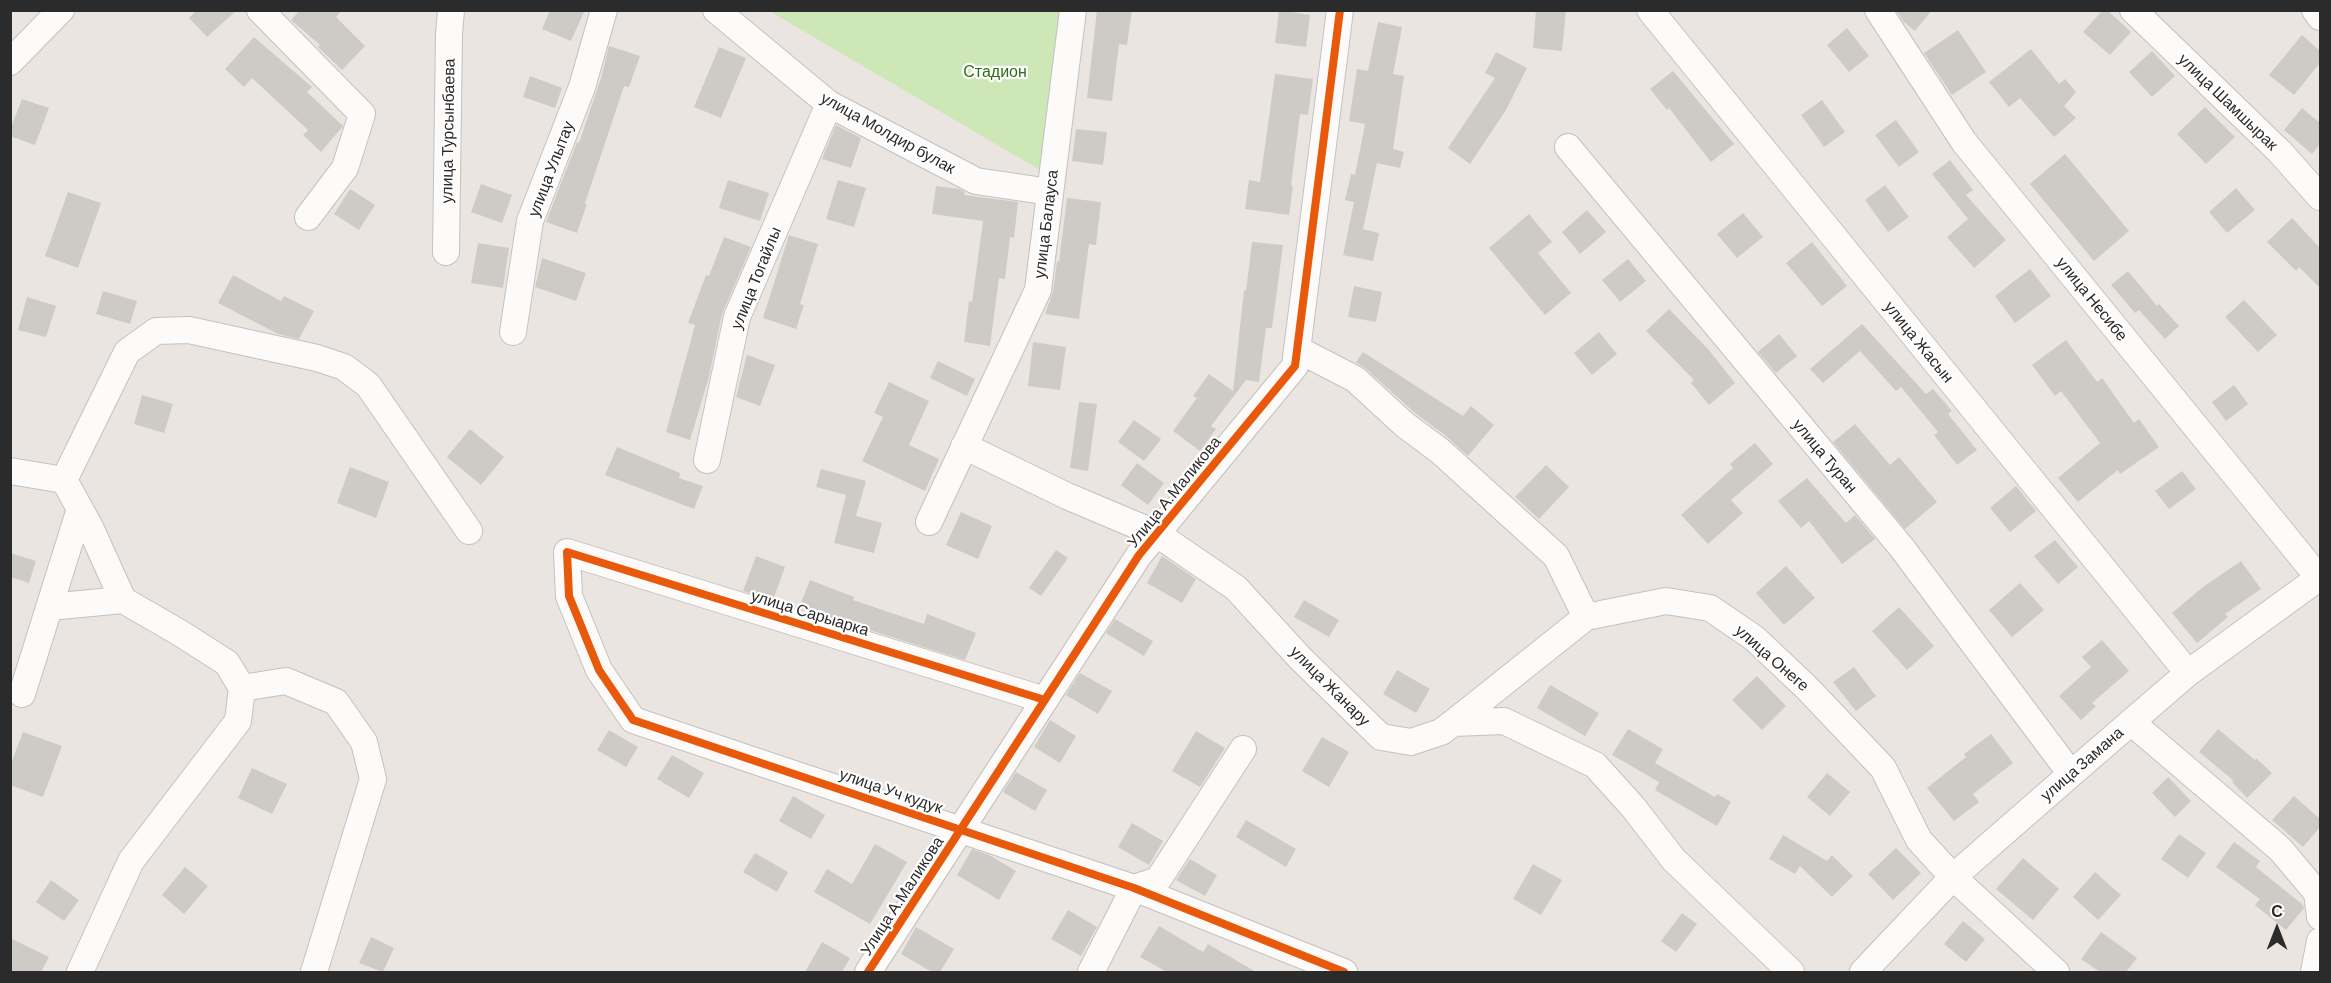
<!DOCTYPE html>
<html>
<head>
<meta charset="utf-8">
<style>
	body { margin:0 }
	#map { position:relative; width:2331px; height:983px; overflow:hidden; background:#eae5e0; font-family:Barlow,sans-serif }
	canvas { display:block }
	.frame { position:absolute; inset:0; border:12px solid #2b2b2b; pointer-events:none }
	.north { position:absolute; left:2247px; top:899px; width:60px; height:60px; -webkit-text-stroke:4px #fff; paint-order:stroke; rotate:0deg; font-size:16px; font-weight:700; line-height:24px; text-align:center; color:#2b2b2b }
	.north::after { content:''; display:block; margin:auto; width:21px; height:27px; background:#2b2b2b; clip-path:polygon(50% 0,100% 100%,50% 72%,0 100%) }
</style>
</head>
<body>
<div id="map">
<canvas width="2331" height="983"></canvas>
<div class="frame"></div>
<div class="north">С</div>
</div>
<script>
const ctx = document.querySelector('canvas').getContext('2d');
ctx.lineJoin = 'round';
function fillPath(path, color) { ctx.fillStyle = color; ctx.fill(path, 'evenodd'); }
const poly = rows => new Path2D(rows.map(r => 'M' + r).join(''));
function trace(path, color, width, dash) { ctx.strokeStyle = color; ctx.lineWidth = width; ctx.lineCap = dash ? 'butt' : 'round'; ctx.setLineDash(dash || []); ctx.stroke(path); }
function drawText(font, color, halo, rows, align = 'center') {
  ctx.font = font + ' Barlow,sans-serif'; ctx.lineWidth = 4.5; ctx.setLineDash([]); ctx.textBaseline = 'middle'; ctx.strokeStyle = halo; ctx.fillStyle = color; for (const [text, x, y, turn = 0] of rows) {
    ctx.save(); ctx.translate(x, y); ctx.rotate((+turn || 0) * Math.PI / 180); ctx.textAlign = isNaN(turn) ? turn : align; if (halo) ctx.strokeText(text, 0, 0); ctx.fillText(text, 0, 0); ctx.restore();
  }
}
fillPath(poly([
	[771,11,1069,11,1040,170,776,15]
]), '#cde7b6');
fillPath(poly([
	[197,10,237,10,207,37,189,18],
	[300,10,342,10,336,17,365,46,342,70,318,47,320,45,291,20],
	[550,10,585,10,571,41,542,29],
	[1097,10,1132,10,1127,45,1119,44,1112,101,1087,98],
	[1279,10,1310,15,1306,47,1275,43],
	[1536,10,1566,10,1562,51,1533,48],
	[1896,10,1932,10,1915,31,1904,22],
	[2103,10,2107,10,2131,32,2110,55,2083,32],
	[1378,22,1402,27,1393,74,1404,76,1393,149,1404,152,1400,168,1377,163,1363,229,1379,233,1373,261,1343,255,1354,202,1345,200,1351,174,1355,175,1365,124,1349,121,1357,69,1368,71],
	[1847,28,1869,56,1849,72,1827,45],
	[1958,30,1986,72,1952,95,1924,53],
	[2302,35,2320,51,2320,63,2294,95,2269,75],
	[254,37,312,87,307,92,343,126,321,152,303,135,308,130,252,78,244,87,225,69],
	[609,46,640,56,629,87,624,86,585,203,587,204,577,233,546,222,577,142,579,143,601,78],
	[719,47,746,58,721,118,694,107],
	[2031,49,2059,84,2065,79,2076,92,2064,106,2076,118,2054,137,2020,98,2009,107,1989,82],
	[2152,51,2175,76,2152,97,2129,72],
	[1496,52,1527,68,1506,110,1470,164,1448,148,1495,78,1485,73],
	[1673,71,1734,144,1711,162,1669,108,1667,110,1650,89],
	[1275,74,1313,79,1308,115,1300,114,1291,186,1293,186,1289,215,1245,209,1249,180,1260,182],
	[530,76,562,88,555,108,523,97],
	[22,99,49,108,35,145,10,136,10,130],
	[1822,100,1845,132,1824,147,1801,115],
	[2205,107,2235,137,2206,164,2177,134],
	[2302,108,2320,123,2320,144,2312,154,2284,130],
	[1896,120,1919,152,1899,167,1875,135],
	[836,125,861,138,851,168,822,159],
	[1076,129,1107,132,1103,165,1072,161],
	[2065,154,2129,231,2094,261,2030,184],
	[1950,160,1973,190,1966,195,2006,240,1974,268,1947,237,1968,219,1932,174],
	[728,180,769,193,760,221,719,208],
	[838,180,866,188,854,227,826,219],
	[481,184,512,195,502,223,471,212],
	[1885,185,1909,217,1888,232,1865,200],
	[936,186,959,189,965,192,964,195,1018,202,1014,238,1010,237,1005,279,999,278,990,346,964,342,969,301,972,302,983,221,932,214],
	[2236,188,2255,210,2227,233,2209,212],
	[350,189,375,205,359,230,334,214],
	[68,192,101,203,78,268,45,256],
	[1067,198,1101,202,1096,245,1089,244,1079,319,1045,314,1053,292,1057,261,1059,262],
	[1587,210,1606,232,1580,254,1562,232],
	[1743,213,1763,237,1737,258,1717,234],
	[1529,214,1552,242,1538,253,1571,293,1545,315,1489,248],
	[2292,218,2320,248,2320,288,2299,267,2296,271,2267,242],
	[789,235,818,244,800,304,804,305,796,329,763,318],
	[724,237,751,247,722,314,709,377,690,440,666,432,695,325,688,323,706,275,709,276],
	[1252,242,1283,245,1272,328,1266,328,1259,382,1246,380,1211,426,1216,429,1200,451,1173,431,1197,398,1193,396,1209,374,1233,391,1244,290,1246,291],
	[1812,242,1847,286,1822,306,1786,263],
	[478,243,509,248,503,288,471,283],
	[542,258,586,273,576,301,535,287],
	[1628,259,1646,281,1620,302,1602,280],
	[2030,269,2051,296,2015,323,1995,296],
	[2128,271,2157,306,2159,304,2179,326,2165,339,2139,310,2135,313,2111,285],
	[233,275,281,301,284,296,314,311,299,339,278,334,218,303],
	[1354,286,1382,292,1376,322,1348,317],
	[103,291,137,301,130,324,96,314],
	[27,297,56,306,46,337,18,330],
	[2244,300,2277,335,2258,352,2225,317],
	[1669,309,1708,349,1735,383,1709,405,1691,383,1694,380,1646,331],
	[1862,324,1926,394,1933,389,1952,411,1948,414,1977,450,1957,465,1934,435,1938,432,1901,387,1896,391,1860,351,1823,383,1810,369],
	[1599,332,1617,354,1592,375,1574,353],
	[1779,334,1797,356,1776,373,1758,352],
	[2066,340,2097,382,2102,378,2134,423,2139,419,2159,447,2120,474,2118,470,2078,502,2058,478,2100,443,2061,391,2055,396,2032,365],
	[1033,342,1066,347,1060,390,1028,386],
	[1363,352,1463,416,1471,406,1494,425,1468,456,1446,436,1415,413,1365,368,1356,362],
	[747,355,775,365,760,406,736,397],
	[938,361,975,379,967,396,930,378],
	[889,382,929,401,909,445,939,459,925,491,862,461,883,417,874,413],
	[2234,385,2248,404,2226,421,2212,402],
	[142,395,173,404,164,433,134,424],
	[1079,402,1097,404,1088,471,1070,468],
	[1134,420,1161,439,1144,461,1118,442],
	[1855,424,1890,465,1899,457,1937,502,1905,529,1833,442],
	[470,429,504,457,481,485,447,457],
	[1755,443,1773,464,1731,500,1743,513,1708,544,1681,515,1733,468,1730,464],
	[617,447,680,473,679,478,703,486,694,509,605,475],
	[1137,463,1164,483,1148,505,1121,485],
	[1546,465,1569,487,1539,519,1515,497],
	[350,467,389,482,376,518,337,503],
	[821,469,866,481,856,516,882,523,874,553,834,543,846,495,816,487],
	[2182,471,2196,489,2169,509,2155,491],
	[1807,478,1846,523,1855,515,1875,539,1842,564,1809,521,1801,528,1778,501],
	[2016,486,2036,511,2010,532,1990,508],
	[961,512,992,526,978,559,946,545],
	[2055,540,2078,567,2058,584,2034,556],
	[1056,550,1068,558,1041,596,1029,588],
	[10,553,36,561,29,583,10,577],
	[756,556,785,567,773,600,743,591],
	[1162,556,1196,579,1182,603,1147,583],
	[2241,561,2261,589,2225,614,2228,617,2197,643,2172,613,2203,587],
	[1786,566,1815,598,1784,625,1756,593],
	[810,580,854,597,853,600,924,624,927,614,976,633,965,660,799,608],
	[2020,583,2044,610,2012,637,1989,610],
	[1304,600,1339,620,1329,637,1294,617],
	[1899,607,1934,646,1907,670,1872,631],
	[1115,619,1153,641,1144,656,1106,633],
	[2102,640,2129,671,2092,703,2096,706,2081,720,2059,696,2091,667,2082,657],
	[1854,667,1876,696,1856,711,1833,682],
	[1397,670,1430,689,1416,713,1383,694],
	[1080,673,1112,691,1098,714,1066,695],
	[1757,676,1786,706,1762,730,1732,700],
	[1550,685,1599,713,1585,736,1537,708],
	[1050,720,1076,736,1060,763,1034,747],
	[1628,729,1663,749,1655,763,1715,797,1717,794,1731,802,1717,826,1655,790,1659,782,1612,755],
	[2218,729,2255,760,2256,758,2272,773,2247,798,2232,782,2234,781,2199,752],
	[609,730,638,747,626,767,597,750],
	[1196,731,1225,748,1200,787,1172,771],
	[23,732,62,746,43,797,10,785,10,766],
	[1991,734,2013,763,1973,794,1979,802,1954,821,1927,788,1966,757,1964,754],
	[1322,737,1349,752,1329,787,1302,771],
	[672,755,704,773,689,798,657,779],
	[252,768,287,784,272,814,238,798],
	[1016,772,1047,790,1035,811,1003,792],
	[1827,773,1850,792,1830,816,1807,797],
	[2168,777,2191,801,2175,817,2152,793],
	[793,796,825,815,811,839,779,821],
	[2294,796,2320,819,2320,827,2303,847,2272,820],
	[1246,820,1296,849,1286,867,1236,837],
	[1132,823,1163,841,1149,865,1118,847],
	[2179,834,2206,853,2188,878,2161,859],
	[1783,835,1827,861,1832,855,1853,876,1832,897,1800,866,1795,874,1769,859],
	[2234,842,2260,861,2256,867,2303,905,2304,908,2286,930,2255,905,2260,899,2216,867],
	[875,844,907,862,870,924,814,892,827,869,852,884],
	[1896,848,1921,873,1893,900,1868,874],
	[972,849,989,855,1016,871,999,900,957,875],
	[755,853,788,872,777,892,743,872],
	[2023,858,2059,889,2033,920,1996,889],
	[1190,859,1217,875,1205,896,1176,880],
	[1533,864,1562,880,1541,915,1513,899],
	[185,867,208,886,184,914,162,895],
	[2095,872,2121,895,2098,920,2073,897],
	[51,880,79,900,64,921,36,902],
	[1068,910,1097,927,1081,956,1051,939],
	[1682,913,1697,924,1676,952,1661,941],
	[1963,921,1985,939,1966,962,1944,944],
	[1159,926,1203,952,1208,944,1256,972,1167,972,1140,957],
	[916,927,954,949,940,972,932,972,901,954],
	[2101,932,2137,958,2126,972,2100,972,2081,959],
	[371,937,394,948,383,972,359,963],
	[10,938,49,957,41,972,10,972],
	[822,942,850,958,842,972,805,972]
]), '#cecbc7');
const minor = poly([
	[260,10,362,114,345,168,308,217],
	[716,10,829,104,976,181,1050,192],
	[1650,10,2188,673],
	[1878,10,1964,142,2319,578],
	[2133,10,2280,152,2320,197],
	[2315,10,2320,17],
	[10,62,61,10],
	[1568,147,1902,548,2071,774],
	[446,252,449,34,451,10],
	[513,332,530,221,582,87,604,10],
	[1297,349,1355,379,1405,425,1440,451,1556,556,1586,617,1666,601,1710,608,1754,638,1807,688,1883,768,1919,840,1953,877,2056,972],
	[964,446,1067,496,1157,534,1236,588,1300,658,1381,737,1411,742,1441,732,1453,723,1504,721,1595,765,1633,807,1674,860,1791,972],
	[707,460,737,317,829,104],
	[10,471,64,480,90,527,123,600,180,633,227,663,242,688,238,721,131,861,80,972],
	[64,480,127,352,156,331,189,330,317,358,344,367,368,385,469,531],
	[929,522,1038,290,1073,10],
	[49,607,123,600],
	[242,688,286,681,336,702,364,742,373,779,314,972],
	[22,694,80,509],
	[1045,700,567,552,569,596,599,670,633,720,1134,888,1344,972],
	[2131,722,2280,849,2317,893,2320,917],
	[1453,723,1586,617],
	[868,972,1139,555,1295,366,1340,10],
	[1091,972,1134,888,1158,880,1243,749],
	[1863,972,1953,877,2071,774,2188,673,2320,577],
	[2314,972,2320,941]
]);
trace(minor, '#c3c1c2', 28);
trace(minor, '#fcfbfa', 26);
trace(poly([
	[1045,700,567,552,569,596,599,670,633,720,1134,888,1344,972],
	[868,972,1139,555,1295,366,1340,10]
]), '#e8590c', 8);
drawText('16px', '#2b7014', '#fff', [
	["Стадион",995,72]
]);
drawText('16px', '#2b2b2b', '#fff', [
	["улица Шамшырак",2228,102,44],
	["улица Турсынбаева",448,131,-89],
	["улица Молдир булак",888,133,29],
	["улица Улытау",551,169,-69],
	["улица Балауса",1046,224,-83],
	["улица Тогайлы",756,278,-68],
	["улица Несибе",2092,299,51],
	["улица Жасын",1919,342,51],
	["улица Туран",1825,456,50],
	["Улица А.Маликова",1174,492,-51],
	["улица Сарыарка",810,613,17],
	["улица Онеге",1772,658,41],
	["улица Жанару",1330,686,45],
	["улица Замана",2082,764,-41],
	["улица Уч кудук",891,791,19],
	["Улица А.Маликова",902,896,-57]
]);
</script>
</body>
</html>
